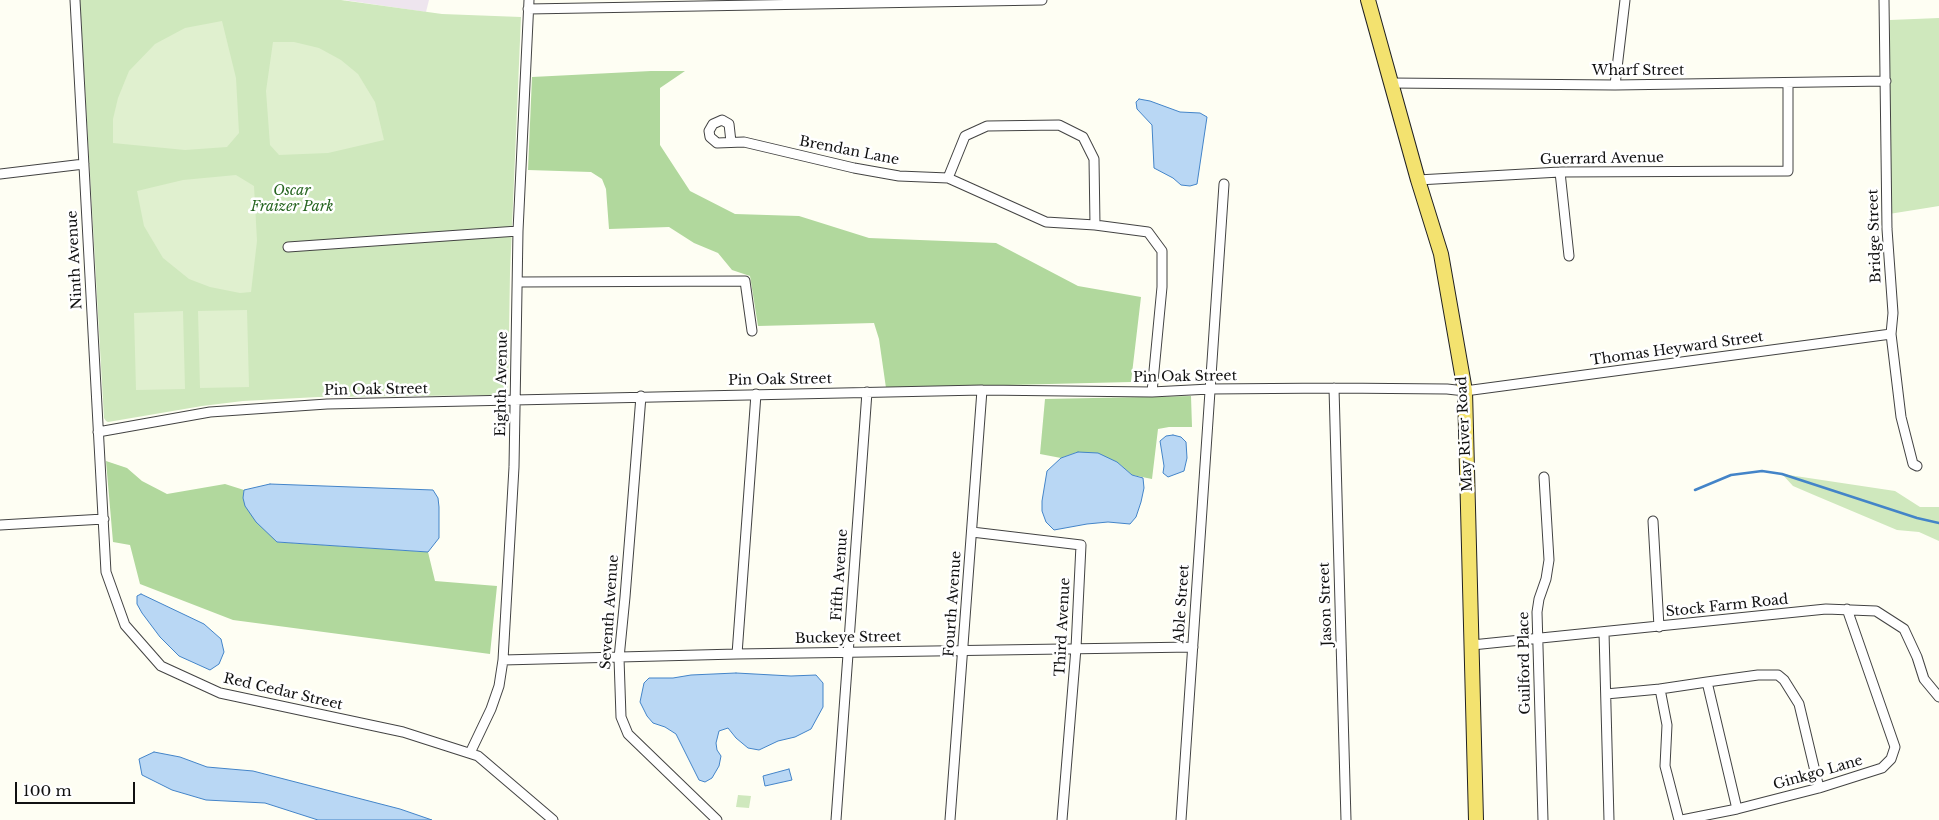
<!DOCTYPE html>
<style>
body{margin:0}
#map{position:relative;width:1939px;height:820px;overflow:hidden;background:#fefef3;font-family:"Libre Baskerville",serif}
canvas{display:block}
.scale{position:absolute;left:15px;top:782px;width:120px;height:22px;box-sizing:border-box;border:2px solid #101010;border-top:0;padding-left:6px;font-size:15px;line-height:18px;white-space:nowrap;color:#101010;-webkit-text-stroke:4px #fff;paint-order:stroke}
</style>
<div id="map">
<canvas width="1939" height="820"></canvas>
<div class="scale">100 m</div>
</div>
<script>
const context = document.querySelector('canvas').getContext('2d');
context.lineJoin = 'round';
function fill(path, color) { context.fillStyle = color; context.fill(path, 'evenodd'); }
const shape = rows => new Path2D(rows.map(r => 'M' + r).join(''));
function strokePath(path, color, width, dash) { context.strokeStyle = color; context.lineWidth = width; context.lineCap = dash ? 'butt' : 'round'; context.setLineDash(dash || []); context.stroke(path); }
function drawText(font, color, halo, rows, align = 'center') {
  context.font = font + ' "Libre Baskerville",serif'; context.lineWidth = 5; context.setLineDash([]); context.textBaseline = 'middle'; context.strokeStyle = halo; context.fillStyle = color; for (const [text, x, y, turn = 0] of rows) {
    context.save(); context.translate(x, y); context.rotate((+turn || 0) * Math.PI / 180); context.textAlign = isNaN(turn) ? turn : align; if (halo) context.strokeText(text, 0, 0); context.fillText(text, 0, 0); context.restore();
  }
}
fill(shape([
 [344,0,429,0,426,12]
]), '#eee5ee');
fill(shape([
 [80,0,341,0,442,14,521,17,510,273,508,393,505,395,318,397,243,401,202,406,108,422,106,421,104,418],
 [1939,18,1939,206,1889,214,1890,20],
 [1782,474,1895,491,1920,507,1939,507,1939,541,1919,532,1897,530,1814,495,1793,486],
 [738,795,751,796,749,808,736,807]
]), '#cfe8bd');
fill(shape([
 [651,71,685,71,660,88,660,145,690,191,735,214,799,216,869,238,996,243,1078,286,1141,297,1131,382,886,388,879,339,874,323,758,326,750,276,732,270,718,253,694,243,669,227,609,229,606,189,602,179,591,172,528,170,532,77],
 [1191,396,1192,427,1169,427,1158,429,1152,479,1132,475,1117,462,1078,452,1061,458,1040,454,1045,399],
 [106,461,127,468,142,481,167,494,225,484,244,490,243,498,277,542,428,552,435,581,497,586,490,654,233,620,140,584,130,545,113,542]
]), '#b1d89d');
fill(shape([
 [222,21,236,78,239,133,227,147,185,150,113,143,113,119,118,98,129,71,155,44,185,28],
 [273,42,294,42,319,48,341,60,358,74,375,102,384,140,328,153,279,155,270,145,266,91],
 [236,175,254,186,257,241,251,292,240,293,210,287,189,279,163,258,144,226,137,191,183,180],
 [247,310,249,387,200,388,198,311],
 [183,311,185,389,136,390,134,313]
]), '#e0f0cf');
const water = shape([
 [1139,99,1150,101,1180,112,1200,113,1207,117,1197,184,1190,186,1181,185,1173,178,1154,168,1152,125,1137,109,1136,102,1139,99],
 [1173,435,1181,437,1186,442,1187,458,1184,471,1168,477,1163,473,1164,466,1160,441,1166,436,1173,435],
 [1078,452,1098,453,1117,462,1132,475,1143,478,1144,488,1141,502,1136,517,1130,524,1108,522,1087,524,1054,530,1046,522,1042,511,1042,501,1047,471,1061,458,1078,452],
 [270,484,433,490,438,498,439,507,439,538,428,552,277,542,256,522,245,506,243,498,244,490,270,484],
 [141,594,204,624,221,639,224,652,219,664,210,670,179,656,160,637,142,613,137,604,137,596,141,594],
 [736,673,791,676,816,675,823,683,823,707,811,729,795,737,778,741,759,750,748,748,736,738,728,728,719,731,716,743,717,750,721,756,719,766,712,778,705,782,699,780,676,734,665,727,653,723,647,716,640,702,644,683,649,678,673,678,691,675,736,673],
 [154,752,180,757,207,767,253,771,400,809,432,820,318,820,265,803,206,800,172,790,142,775,139,759,154,752],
 [789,769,792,780,765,786,763,776,789,769]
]);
fill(water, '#b9d7f4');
strokePath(water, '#4384c8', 1);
strokePath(shape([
 [1695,490,1731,475,1762,471,1782,474,1917,518,1939,523]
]), '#4384c8', 2.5);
const street = shape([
 [75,0,106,572,125,625,161,666,220,693,403,732,478,756,553,820],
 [1884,0,1887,229,1893,313,1891,334,1901,417,1913,464,1917,466],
 [528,9,1042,0],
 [1390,83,1615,85,1886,81],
 [1615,85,1625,0],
 [731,142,729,124,722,120,713,124,709,131,710,137,717,143,744,142,854,168,899,176,948,178,1046,222,1095,225,1148,232,1162,251,1162,287,1152,392],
 [1560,172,1569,256],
 [0,174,84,164],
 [948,178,965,136,987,126,1059,125,1083,137,1094,159,1095,225],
 [1418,180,1560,172,1788,171,1788,83],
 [288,247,518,231],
 [518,282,745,281,752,331],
 [1334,388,1346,820],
 [641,396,625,597,619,658,621,717,628,734,717,820],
 [98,432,210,412,327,404,982,390,1152,392,1210,389,1334,388,1447,389,1465,391,1891,334],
 [1653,521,1659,627],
 [0,525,104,519],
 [972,532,1081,545,1076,648,1062,820],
 [1604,632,1609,820],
 [1472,645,1826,609,1876,611,1904,629,1917,657,1924,679,1939,697],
 [737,654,756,394],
 [503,660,737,654,1193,647],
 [1707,682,1758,675,1778,675,1784,680,1799,704,1819,788],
 [1660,689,1667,725,1665,766,1679,820],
 [1606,694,1660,689,1707,682,1737,809],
 [470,753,491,709,499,686,503,660,514,467,518,231,529,0],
 [836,820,867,392],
 [950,820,982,390],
 [1181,820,1224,184],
 [1543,820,1537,612,1539,599,1546,579,1549,560,1544,477],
 [1682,820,1737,809,1819,788,1882,768,1891,759,1895,747,1847,609]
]);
const primary = shape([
 [1368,0,1418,180,1441,254,1465,391,1476,820]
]);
strokePath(street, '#434343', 11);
strokePath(primary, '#212121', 16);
strokePath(street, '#fff', 9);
strokePath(primary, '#f3e26f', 14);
drawText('14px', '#101010', '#fff', [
 ["Wharf Street",1638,71],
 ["Brendan Lane",849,151,11],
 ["Guerrard Avenue",1602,159,-1],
 ["Bridge Street",1875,236,-92],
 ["Ninth Avenue",75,260,-93],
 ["Thomas Heyward Street",1677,349,-8],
 ["Pin Oak Street",1185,377,-1],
 ["Pin Oak Street",780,380,-1],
 ["Eighth Avenue",502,384,-89],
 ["Pin Oak Street",376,390,-1],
 ["May River Road",1465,434,-93],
 ["Fifth Avenue",840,575,-86],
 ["Fourth Avenue",953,604,-86],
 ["Able Street",1182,604,-86],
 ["Jason Street",1326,604,-92],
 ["Stock Farm Road",1727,606,-6],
 ["Seventh Avenue",610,612,-86],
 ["Third Avenue",1063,627,-87],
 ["Buckeye Street",848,638,-1],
 ["Guilford Place",1525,663,-91],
 ["Red Cedar Street",283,692,13],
 ["Ginkgo Lane",1818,773,-16]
]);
drawText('italic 14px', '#286622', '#fff', [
 ["Oscar",292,191],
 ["Fraizer Park",292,207]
]);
</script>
